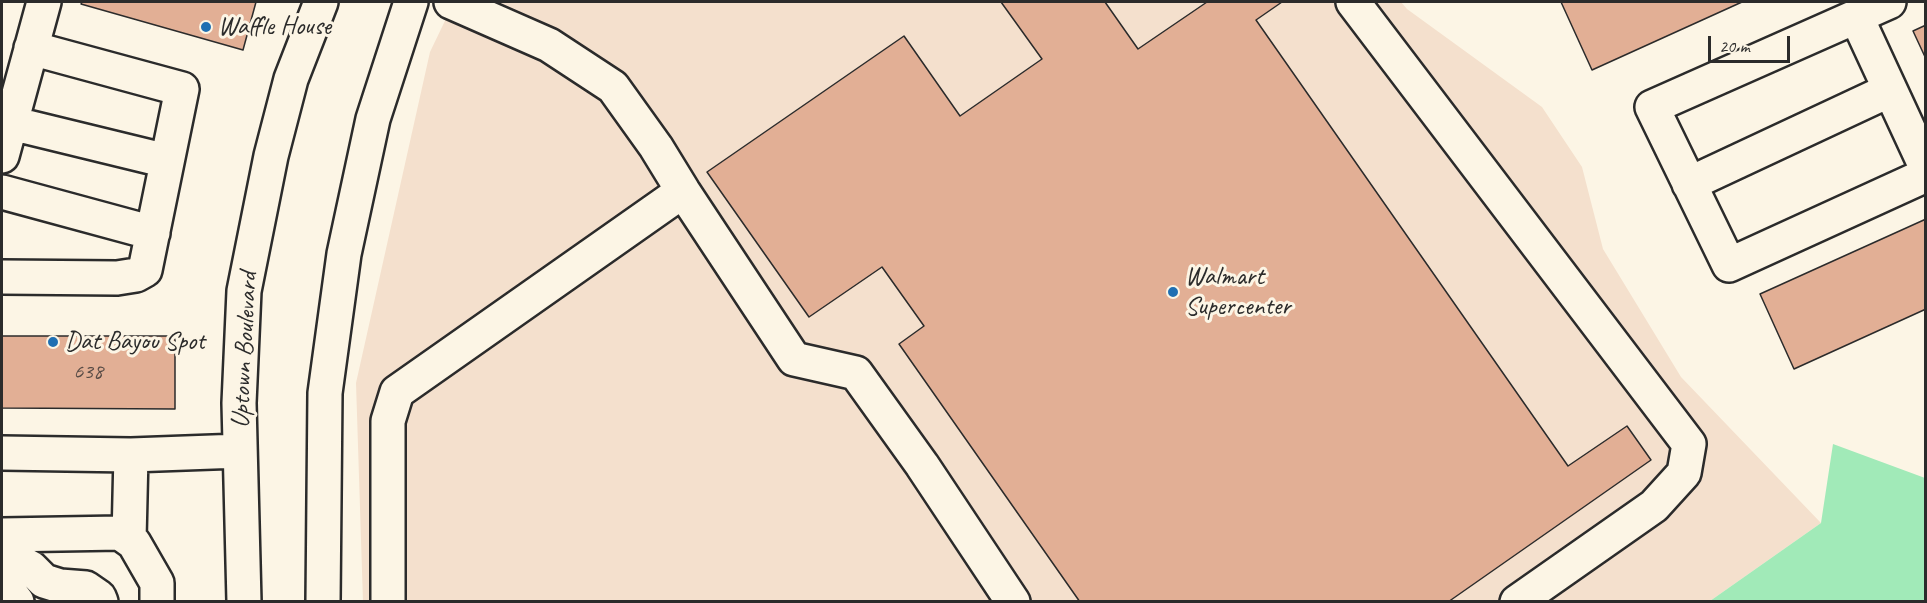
<!DOCTYPE html>
<style>
body{margin:0}
#map{position:relative;width:1927px;height:603px;overflow:hidden;background:#fcf5e5;font-family:Caveat,sans-serif}
canvas{display:block}
.frame{position:absolute;inset:0;border:3px solid #2b2b2b;pointer-events:none}
.scale{position:absolute;left:1708px;top:36px;width:82px;height:27px;box-sizing:border-box;border:3px solid #2b2b2b;border-top:0;padding-left:8px;font-size:18px;line-height:21px;white-space:nowrap;color:#2b2b2b;-webkit-text-stroke:4px #fcf5e5;paint-order:stroke}
</style>
<div id="map">
<canvas width="1927" height="603"></canvas>
<div class="frame"></div>
<div class="scale">20 m</div>
</div>
<script>
const context = document.querySelector('canvas').getContext('2d');
context.lineJoin = 'round';
function fill(path, color) { context.fillStyle = color; context.fill(path, 'evenodd'); }
const shape = rows => new Path2D(rows.map(r => 'M' + r).join(''));
function strokePath(path, color, width, dash) { context.strokeStyle = color; context.lineWidth = width; context.lineCap = dash ? 'butt' : 'round'; context.setLineDash(dash || []); context.stroke(path); }
function drawText(font, color, halo, rows, align = 'center') {
  context.font = font + ' Caveat,sans-serif'; context.lineWidth = 6; context.setLineDash([]); context.textBaseline = 'middle'; context.strokeStyle = halo; context.fillStyle = color; for (const [text, x, y, turn = 0] of rows) {
    context.save(); context.translate(x, y); context.rotate((+turn || 0) * Math.PI / 180); context.textAlign = isNaN(turn) ? turn : align; if (halo) context.strokeText(text, 0, 0); context.fillText(text, 0, 0); context.restore();
  }
}
fill(shape([
 [454,2,1401,2,1407,9,1542,107,1582,167,1603,249,1681,377,1821,523,1710,601,363,602,356,383,430,52]
]), '#f4e0cd');
fill(shape([
 [1833,444,1925,478,1925,601,1710,601,1821,523]
]), '#a1eab8');
const building = shape([
 [82,2,256,2,243,50,81,4,82,2],
 [1001,2,1105,2,1138,49,1207,2,1282,2,1256,20,1568,466,1627,426,1651,460,1448,602,1080,602,899,344,924,326,882,267,809,317,707,172,904,36,960,116,1042,59,1001,2],
 [1561,2,1742,2,1592,70,1561,2],
 [1926,25,1926,59,1913,31,1926,25],
 [1926,219,1926,309,1794,369,1760,294,1926,219],
 [2,336,175,336,175,409,2,408,2,336]
]);
fill(building, '#e2af95');
strokePath(building, '#2b2b2b', 1.5);
const minor = shape([
 [451,2,549,45,613,87,656,147,683,191,794,359,856,373,922,465,1013,602],
 [1353,2,1689,444,1684,473,1654,506,1517,602],
 [1889,2,1652,107,1729,265,1926,175],
 [1856,16,1926,167],
 [11,123,167,161],
 [2,156,44,2],
 [1689,184,1890,90],
 [2,192,153,233],
 [2,277,117,278,136,275,145,270,182,89,31,48],
 [2,453,131,455,129,539],
 [131,455,240,451],
 [2,535,120,533,134,543,157,583,157,602],
 [2,552,31,568,44,581,60,586,86,588,99,597,101,602],
 [2,582,17,602],
 [244,602,239,403,244,291,271,156,291,79,321,2],
 [323,602,325,393,344,254,373,119,411,2],
 [388,602,388,421,397,392,683,191]
]);
strokePath(minor, '#2b2b2b', 38);
strokePath(minor, '#fcf5e5', 33);
for (const [x, y, r, color] of [
 [206,27,6,"#1f6fb2"],
 [1173,292,6,"#1f6fb2"],
 [53,342,6,"#1f6fb2"]
]) { const dot = new Path2D(); dot.arc(x, y, r, 0, 2 * Math.PI); context.fillStyle = color; context.fill(dot); strokePath(dot, '#fcf5e5', 2); }
drawText('22px', '#594c46', null, [
 ["638",88,372]
]);
drawText('26px', '#2b2b2b', '#fcf5e5', [
 ["Waffle House",218,27],
 ["Walmart",1185,277],
 ["Supercenter",1185,307],
 ["Dat Bayou Spot",65,342]
], 'left');
drawText('26px', '#2b2b2b', '#fcf5e5', [
 ["Uptown Boulevard",245,350,-87]
]);
</script>
